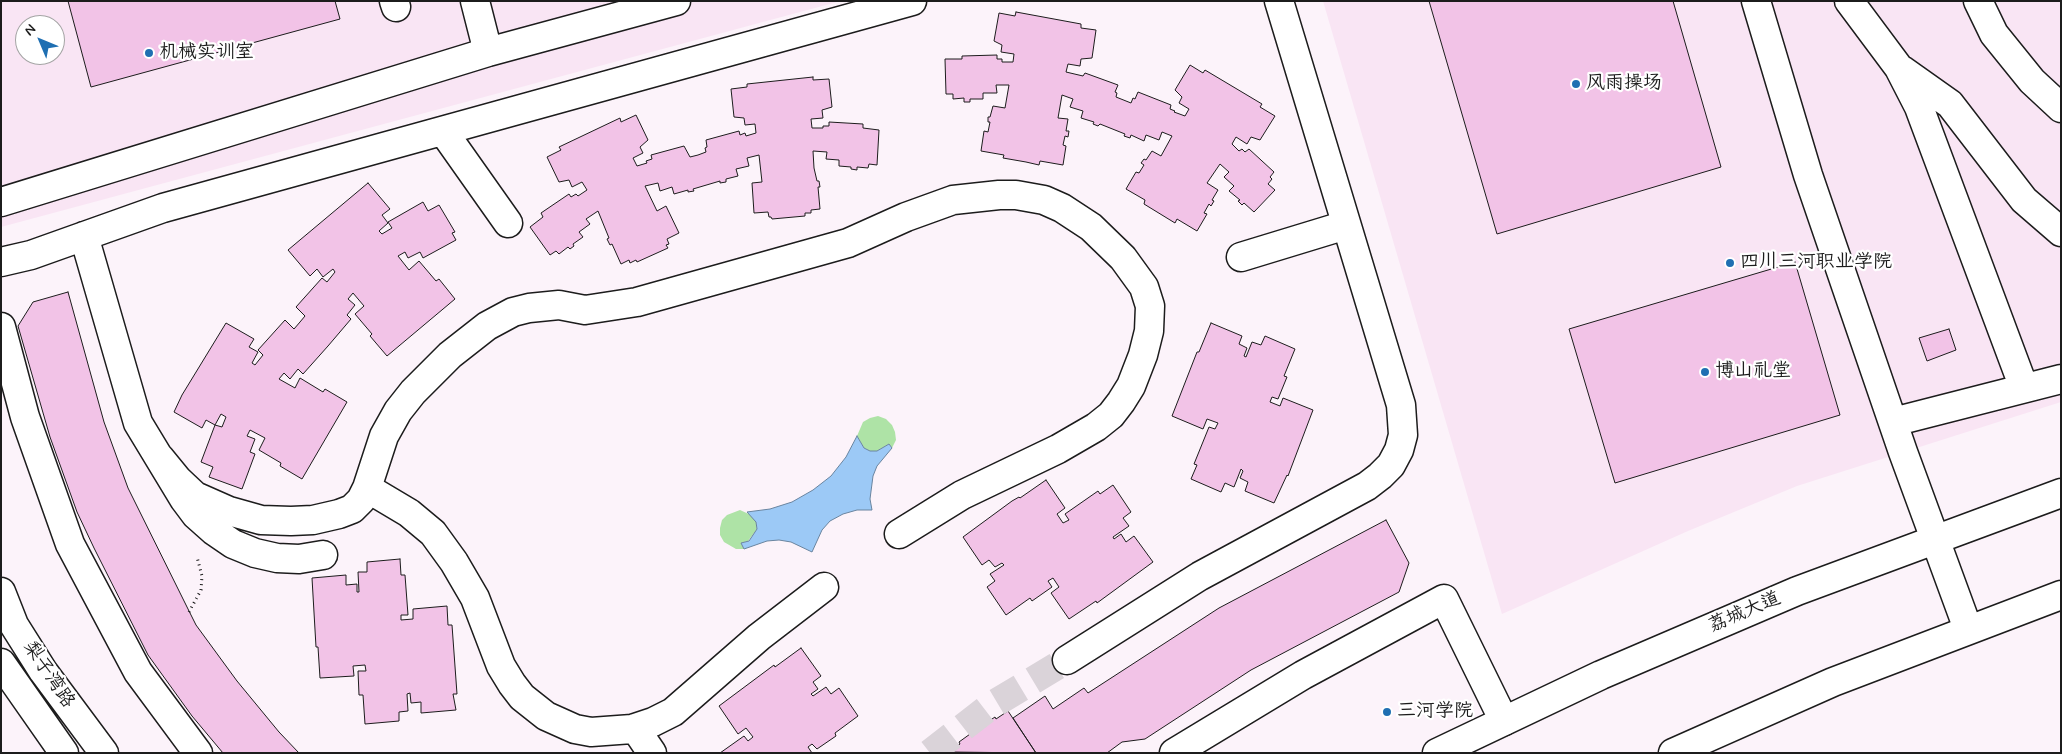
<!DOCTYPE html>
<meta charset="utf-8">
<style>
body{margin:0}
#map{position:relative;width:2062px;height:754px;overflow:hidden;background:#fcf3fa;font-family:Mynerve,sans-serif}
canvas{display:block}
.frame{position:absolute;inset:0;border:2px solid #1c1c1c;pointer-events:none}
.north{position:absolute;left:15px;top:15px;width:50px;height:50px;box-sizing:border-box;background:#fff;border:1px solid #a4a4a4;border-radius:50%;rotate:315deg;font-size:14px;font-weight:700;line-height:20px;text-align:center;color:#1c1c1c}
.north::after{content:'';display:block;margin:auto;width:18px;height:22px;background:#1f6fb2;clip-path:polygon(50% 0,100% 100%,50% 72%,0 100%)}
</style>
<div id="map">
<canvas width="2062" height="754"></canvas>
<div class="frame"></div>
<div class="north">N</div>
</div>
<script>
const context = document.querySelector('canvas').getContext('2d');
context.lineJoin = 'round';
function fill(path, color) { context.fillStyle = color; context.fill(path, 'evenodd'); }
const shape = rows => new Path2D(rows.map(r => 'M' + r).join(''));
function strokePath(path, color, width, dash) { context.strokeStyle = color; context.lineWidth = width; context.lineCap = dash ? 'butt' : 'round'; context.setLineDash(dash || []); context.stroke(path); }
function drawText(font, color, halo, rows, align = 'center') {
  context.font = font + ' Mynerve,"LXGW WenKai TC",sans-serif'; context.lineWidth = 4.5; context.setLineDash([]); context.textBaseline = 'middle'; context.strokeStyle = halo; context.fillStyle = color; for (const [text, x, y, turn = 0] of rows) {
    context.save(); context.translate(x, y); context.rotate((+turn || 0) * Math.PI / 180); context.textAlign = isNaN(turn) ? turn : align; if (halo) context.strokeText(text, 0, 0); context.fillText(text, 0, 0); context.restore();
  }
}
fill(shape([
 [1,1,841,1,1,227],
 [25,25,55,25,55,55,25,55],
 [1323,1,2061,1,2061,402,1797,486,1688,531,1502,614]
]), '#f9e5f4');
fill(shape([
 [878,416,886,419,892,425,895,432,896,440,892,448,889,444,877,451,870,451,864,448,857,436,863,422,870,418],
 [740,510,753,516,756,522,757,529,748,541,741,543,744,549,736,549,724,542,720,535,720,528,722,520,727,515]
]), '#aee3a6');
const water = shape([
 [857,436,864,448,870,451,877,451,889,444,892,448,877,466,873,476,870,499,872,510,857,510,843,514,830,521,822,530,812,552,791,542,779,540,767,541,744,549,741,543,749,541,757,529,756,522,747,512,770,509,792,502,813,490,831,476,846,457,857,436]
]);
fill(water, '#9cc9f6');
strokePath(water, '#69849f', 1);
const building = shape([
 [68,1,335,1,340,19,91,87,68,1],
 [1429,1,1673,1,1721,167,1497,234,1429,1],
 [1016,12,1081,24,1081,28,1096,30,1092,58,1081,59,1080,66,1068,64,1066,72,1083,76,1085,73,1118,85,1115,92,1117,93,1116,97,1131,103,1133,98,1135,99,1138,92,1171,105,1170,109,1175,111,1174,112,1185,116,1189,109,1179,103,1182,97,1175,90,1190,65,1203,73,1205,70,1262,104,1260,107,1275,116,1260,140,1251,137,1247,144,1236,137,1232,144,1239,151,1242,149,1245,152,1249,149,1274,172,1270,177,1272,179,1268,184,1275,190,1254,212,1244,203,1242,205,1238,201,1240,200,1229,191,1234,186,1224,177,1229,172,1220,164,1207,183,1218,190,1212,200,1214,201,1211,206,1209,204,1204,213,1207,214,1197,231,1177,219,1175,223,1144,204,1145,200,1126,189,1136,172,1139,173,1144,165,1141,163,1144,159,1146,160,1152,151,1161,156,1172,136,1162,132,1159,140,1146,135,1144,141,1131,135,1130,138,1124,136,1125,134,1100,124,1098,126,1093,124,1094,122,1081,118,1083,111,1070,107,1073,99,1062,95,1058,118,1068,119,1066,131,1069,131,1068,137,1065,136,1063,145,1066,146,1063,165,1040,161,1039,165,1026,162,1003,158,1004,155,981,151,984,131,988,132,990,122,988,122,988,117,990,117,993,106,1005,108,1009,85,996,85,997,93,983,93,983,99,970,99,970,102,964,102,964,98,953,99,953,94,946,94,945,59,962,59,962,56,997,55,997,59,1002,59,1002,62,1013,62,1014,54,1001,52,1002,45,994,41,999,13,1015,16,1016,12],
 [813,77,813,80,829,79,832,107,822,110,823,118,811,119,812,128,823,128,823,126,829,126,829,122,863,124,863,128,879,130,877,165,869,164,868,168,857,167,857,170,851,169,851,167,839,166,839,160,826,159,827,152,813,151,814,168,817,181,819,181,820,187,818,187,820,209,811,210,811,213,805,213,805,216,772,219,771,217,769,217,768,212,754,213,752,183,762,182,759,155,747,158,749,166,736,169,738,176,726,179,726,182,720,183,720,181,693,189,694,191,688,192,688,190,674,194,672,187,660,191,658,183,645,186,657,211,666,206,679,233,667,239,669,244,666,245,668,248,637,262,636,260,630,263,629,260,621,264,612,244,610,245,607,239,609,238,598,211,586,219,590,224,579,232,583,237,573,244,574,246,570,249,568,247,559,254,556,251,550,255,530,227,543,217,541,213,569,194,571,197,576,194,578,196,587,190,582,182,572,187,569,180,559,182,547,157,561,150,559,147,620,118,621,122,636,115,648,140,640,147,643,153,633,158,637,166,647,163,646,161,652,159,651,155,684,146,690,157,698,155,706,152,705,148,707,147,706,140,739,131,740,135,745,133,746,136,756,133,755,124,745,125,744,118,734,117,731,89,747,87,747,84,813,77],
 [368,183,390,209,382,215,388,223,379,231,382,234,392,228,388,222,423,202,428,211,439,205,455,232,452,233,456,240,423,258,420,252,408,258,405,252,398,256,409,270,419,261,436,281,439,279,455,299,387,356,370,336,372,334,355,314,364,306,353,293,348,299,355,305,347,315,351,319,328,346,303,374,298,369,290,379,284,373,279,379,295,388,300,378,323,392,325,389,347,402,302,479,280,466,281,463,259,450,265,438,250,430,247,436,255,439,250,452,255,454,242,489,209,477,213,467,201,462,215,425,222,427,226,417,221,414,215,425,206,420,202,428,174,412,182,395,226,323,254,339,249,347,258,352,252,363,255,365,263,355,258,350,285,320,294,329,300,322,305,316,296,307,322,278,327,282,335,272,333,269,323,277,317,269,310,276,288,250,368,183],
 [1795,262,1840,415,1615,483,1569,329,1795,262],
 [68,292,104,422,128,488,189,611,196,625,237,681,279,732,299,753,223,753,192,716,148,655,94,548,77,512,50,437,18,326,33,302,68,292],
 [1211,323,1242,336,1239,344,1247,348,1244,356,1246,357,1252,342,1261,345,1265,336,1295,349,1284,376,1287,377,1278,399,1272,397,1270,402,1280,406,1283,398,1313,410,1288,476,1287,475,1274,503,1245,491,1248,482,1240,478,1243,471,1241,469,1234,487,1225,483,1221,492,1191,479,1197,465,1194,464,1209,427,1215,429,1218,423,1207,419,1203,429,1172,416,1197,352,1199,352,1211,323],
 [1949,329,1956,350,1927,361,1919,338,1949,329],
 [1046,480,1065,508,1057,514,1063,523,1069,520,1065,514,1098,491,1100,494,1113,485,1131,512,1123,518,1129,526,1113,537,1114,539,1121,534,1126,542,1134,536,1153,562,1097,603,1096,601,1069,619,1051,593,1059,587,1053,578,1048,581,1052,587,1032,601,1030,598,1006,615,987,587,995,581,990,574,1004,565,1002,563,995,567,989,560,982,565,963,537,1012,501,1019,497,1020,498,1046,480],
 [1386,520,1409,563,1399,592,1251,670,1145,739,1122,742,1107,753,1036,753,1013,718,1045,696,1053,709,1084,688,1088,693,1219,608,1386,520],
 [400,559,401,575,405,575,408,615,401,615,401,620,413,619,413,609,447,606,448,625,452,625,457,694,453,694,456,710,421,713,421,702,411,703,410,693,407,694,408,711,399,712,399,721,365,724,363,695,359,695,358,671,366,671,365,665,353,666,354,676,320,678,318,647,316,647,312,578,346,575,346,585,357,584,357,592,359,592,358,572,367,572,367,562,400,559],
 [801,648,821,676,813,682,818,689,811,694,813,696,826,687,831,694,839,688,858,716,835,733,836,736,817,749,812,744,808,747,812,753,720,753,744,736,748,741,753,737,746,728,738,734,719,706,774,665,775,667,801,648],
 [1008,711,1036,753,948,752,960,744,959,742,977,729,995,717,996,719,1008,711]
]);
fill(building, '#f2c3e7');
strokePath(building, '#1c1c1c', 1);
strokePath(shape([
 [930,753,992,705,1067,660]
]), '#dad3d9', 28, [28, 14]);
const minor = shape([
 [394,1,396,7],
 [475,1,488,52],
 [1756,1,1808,175,1903,452,1968,629],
 [1849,1,1899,68,1919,107,2024,388],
 [1978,1,1994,34,2032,81,2061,108],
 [1902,70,1950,104,2024,200,2061,232],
 [443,131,508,223],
 [1,202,488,52,676,1],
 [84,236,138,423,184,499,196,515,214,531,233,544,255,553,277,558,299,559,323,555],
 [1241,257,1346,225],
 [1,262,31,255,163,208,912,1],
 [1,327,25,417,70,544,138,672,198,753],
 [1893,422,2061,379],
 [160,458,178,480,195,496,229,511,261,520,291,521,313,520,339,514,352,509,361,500,367,488,384,436,398,411,413,392,450,355,487,326,513,312,529,308,559,305,585,310,637,302,848,243,906,217,953,200,999,195,1016,195,1044,200,1062,208,1091,227,1123,258,1144,287,1150,306,1149,331,1143,355,1131,386,1121,402,1111,415,1096,427,1058,449,962,495,899,534],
 [367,488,409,513,433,533,454,562,475,598,501,666,512,684,522,697,546,716,575,729,591,732,632,729,653,722,673,712,759,637,824,587],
 [1,592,14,625,43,671,104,753],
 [1067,660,1200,576,1367,486,1380,476,1391,465,1399,450,1403,435,1401,405,1279,1],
 [1,663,64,753],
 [635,728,652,753],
 [1174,753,1303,675,1444,599,1504,721]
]);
const major = shape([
 [1437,753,1601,675,1797,591,2061,493],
 [1673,753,1833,682,2061,595]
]);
strokePath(minor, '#1c1c1c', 31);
strokePath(major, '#1c1c1c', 31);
strokePath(shape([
 [189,612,201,590,202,576,197,557]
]), '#1c1c1c', 3, [1, 4]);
strokePath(minor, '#fff', 28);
strokePath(major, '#fff', 28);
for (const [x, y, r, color] of [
 [149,53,5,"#1f6fb2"],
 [1576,84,5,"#1f6fb2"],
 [1730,263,5,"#1f6fb2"],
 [1705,372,5,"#1f6fb2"],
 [1387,712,5,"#1f6fb2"]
]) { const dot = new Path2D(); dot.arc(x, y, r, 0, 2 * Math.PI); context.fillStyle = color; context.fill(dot); strokePath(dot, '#fff', 2); }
drawText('19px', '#1c1c1c', '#fff', [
 ["机械实训室",159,53],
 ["风雨操场",1586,84],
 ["四川三河职业学院",1740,263],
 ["博山礼堂",1715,372],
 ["三河学院",1397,712]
], 'left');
drawText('19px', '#1c1c1c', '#fff', [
 ["荔城大道",1745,613,-23],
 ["梨子湾路",48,675,56]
]);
</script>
